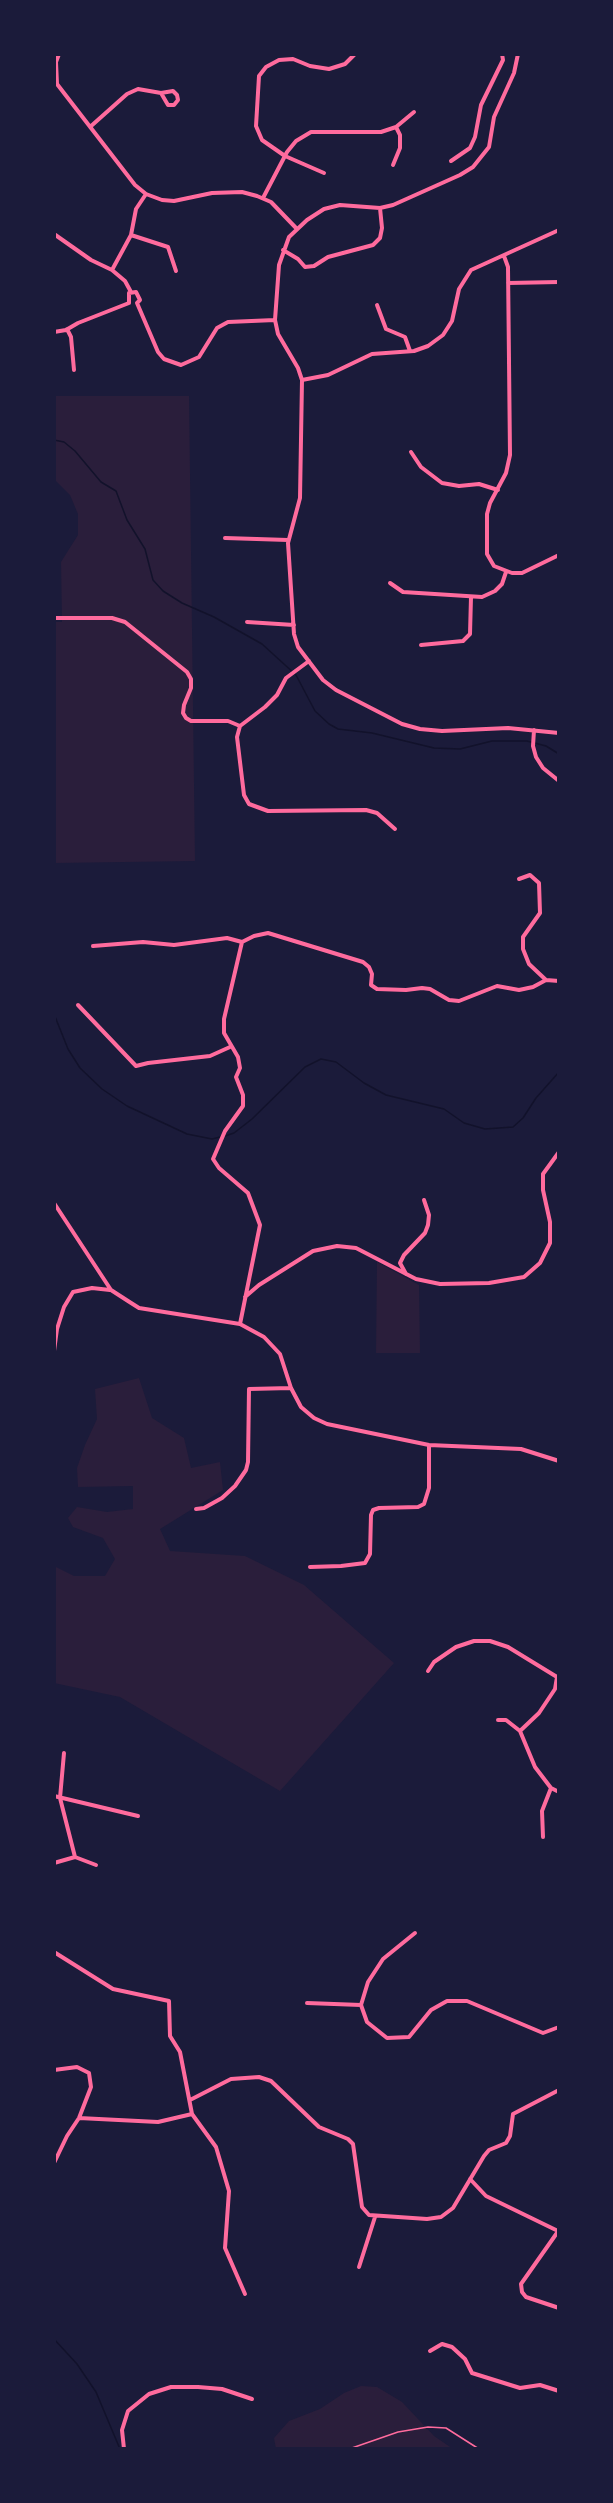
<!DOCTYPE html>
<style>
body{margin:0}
#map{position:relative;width:613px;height:2503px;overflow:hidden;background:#1b1b3a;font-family:Poppins,sans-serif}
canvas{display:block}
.frame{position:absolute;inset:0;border:56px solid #1b1b3a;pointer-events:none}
</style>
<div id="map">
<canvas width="613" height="2503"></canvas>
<div class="frame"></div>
</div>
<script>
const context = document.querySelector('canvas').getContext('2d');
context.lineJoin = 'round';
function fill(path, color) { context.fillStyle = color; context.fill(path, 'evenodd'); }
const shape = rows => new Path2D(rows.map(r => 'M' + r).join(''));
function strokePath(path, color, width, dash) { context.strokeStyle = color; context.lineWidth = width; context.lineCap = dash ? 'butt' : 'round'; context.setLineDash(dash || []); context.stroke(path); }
fill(shape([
 [54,396,189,396,195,861,54,863,54,622,62,622,61,562,78,535,78,514,70,495,54,479],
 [377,1262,419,1285,420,1353,376,1353],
 [139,1378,152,1418,184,1438,191,1468,220,1462,223,1490,160,1529,170,1551,245,1556,304,1585,394,1663,280,1791,120,1697,54,1683,54,1566,74,1576,105,1576,115,1559,103,1538,73,1527,68,1518,77,1507,107,1512,133,1509,133,1486,78,1487,77,1468,85,1445,97,1419,95,1389],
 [361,2386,377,2387,402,2402,434,2436,453,2449,276,2449,274,2438,289,2421,320,2409,344,2393]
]), '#2a1e3b');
strokePath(shape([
 [54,440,64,442,75,451,101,482,116,491,127,520,145,549,153,580,163,591,182,603,214,617,262,644,296,675,315,711,329,724,338,729,372,733,434,748,460,749,492,741,527,741,546,746,559,754],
 [54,1014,68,1049,80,1068,102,1089,127,1106,187,1134,212,1139,220,1137],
 [225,1136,234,1133,252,1119,305,1067,321,1059,336,1062,364,1083,386,1095,444,1109,464,1123,485,1129,513,1127,523,1118,536,1098,559,1072],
 [54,2339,77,2364,96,2392,120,2449]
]), '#12122b', 1.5);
strokePath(shape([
 [349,2449,398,2432,428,2427,446,2428,479,2449]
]), '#ff6b9d', 1.5);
strokePath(shape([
 [59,54,56,62,57,84,135,185,146,194,162,200,174,201,212,193,242,192,257,196,271,202,297,229],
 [518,54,514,73,494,117,489,147,473,167,460,175,393,205,380,208,340,205,324,209,307,220,289,237,279,265,275,320,278,334,298,368,302,380,300,498,288,543,294,634,298,647,323,680,336,690,402,724,420,729,442,731,508,728,559,733],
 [90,127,127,94,138,89,161,93,168,105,174,105,178,100,177,95,173,91,161,93],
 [451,161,470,148,475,137,481,105,503,60,502,54],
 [393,165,400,148,400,135,396,127],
 [324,173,285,156,262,140,256,126,259,76,266,67,279,60,293,59,310,66,329,69,345,64,355,54],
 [263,198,287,152,296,141,311,132,381,132,396,127,414,112],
 [54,234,91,260,112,270,125,281,131,292],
 [131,235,168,247,176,271],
 [283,250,298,259,305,267,314,266,328,257,373,245,380,238,382,228,380,208],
 [504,256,508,267,510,455,506,473,490,503,487,514,487,554,494,566,512,573,522,573,559,555],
 [112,270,131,235,136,209,146,194],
 [508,283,559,282],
 [129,303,129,293,136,292,140,300,137,303,158,352,164,359,181,365,199,357,217,328,228,322,275,320],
 [377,305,386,329,405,337,410,351],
 [67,329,71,337,74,370],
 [54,332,66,330,78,323,129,303],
 [302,380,328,375,372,354,414,351,428,346,443,335,452,321,459,289,471,270,559,230],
 [411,452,421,467,442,483,459,486,479,484,498,490],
 [225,538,288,540],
 [390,583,403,592,482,597,495,591,502,584,506,572],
 [54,618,112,618,125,622,187,672,191,679,191,688,184,705,183,713,186,718,191,721,228,721,240,726],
 [247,622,294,625],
 [421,645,463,641,470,634,471,597],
 [309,661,286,678,277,695,265,707,240,726,237,737,244,795,249,804,268,811,366,810,377,813,395,829],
 [534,730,533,746,536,757,543,768,559,781],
 [519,879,530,875,539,883,540,913,523,937,523,949,529,964,546,980],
 [242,942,254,936,268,933,363,962,369,967,372,974,371,985,377,989,406,990,422,988,430,989,449,1000,459,1001,497,986,519,990,533,987,546,980,559,981],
 [93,946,143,942,174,945,227,938,242,942],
 [78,1005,136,1066,148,1063,210,1056,230,1047],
 [54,1203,111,1290,128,1301,139,1308,240,1324,264,1337,280,1354,291,1388,301,1407,314,1418,327,1424,429,1445,521,1449,559,1461],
 [406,1274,400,1263,404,1255,425,1233,428,1225,429,1215,424,1200],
 [245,1297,259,1285,313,1251,337,1246,356,1248,416,1279,440,1284,489,1283,524,1277,540,1263,550,1243,550,1222,543,1190,543,1174,559,1152],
 [240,1324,260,1225,248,1193,219,1168,213,1159,225,1131,243,1106,243,1095,236,1077,240,1068,238,1057,224,1033,224,1019,242,942],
 [54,1351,57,1329,64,1307,73,1292,92,1288,110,1290],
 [196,1509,204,1508,222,1498,235,1486,246,1470,248,1462,249,1389,291,1388],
 [310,1567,341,1566,365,1563,370,1554,371,1515,373,1510,379,1508,418,1507,424,1504,429,1488,429,1445],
 [428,1671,434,1662,456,1647,474,1641,490,1641,508,1647,557,1677],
 [498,1720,506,1720,520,1731,535,1767,551,1788,559,1792],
 [520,1731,539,1713,555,1689,557,1677],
 [64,1753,60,1798,75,1857],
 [54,1796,138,1816],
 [543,1837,542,1811,551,1788],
 [54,1863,75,1857,96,1865],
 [415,1933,383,1959,368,1982,361,2005,367,2022,387,2038,409,2037,431,2010,447,2001,467,2001,543,2033,559,2027],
 [54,1952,113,1989,169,2001,170,2036,180,2052,192,2114,216,2147,229,2191,225,2248,245,2294],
 [307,2003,361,2005],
 [54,2070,77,2067,89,2073,91,2087,79,2118,67,2136,54,2163],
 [190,2100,231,2079,259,2077,271,2081,319,2127,348,2139,353,2144,362,2207,369,2215,427,2219,441,2217,453,2208,484,2156,489,2150,506,2143,510,2136,513,2114,559,2090],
 [79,2118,158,2122,192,2114],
 [470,2179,486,2196,558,2231],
 [54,2186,54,2263],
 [559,2230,521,2284,522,2292,526,2297,559,2308],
 [359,2267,375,2217],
 [430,2351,442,2344,452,2347,465,2359,472,2373,520,2388,540,2385,559,2391],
 [124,2449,122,2430,128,2411,149,2394,171,2387,198,2387,222,2389,252,2399]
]), '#ff6b9d', 4);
</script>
